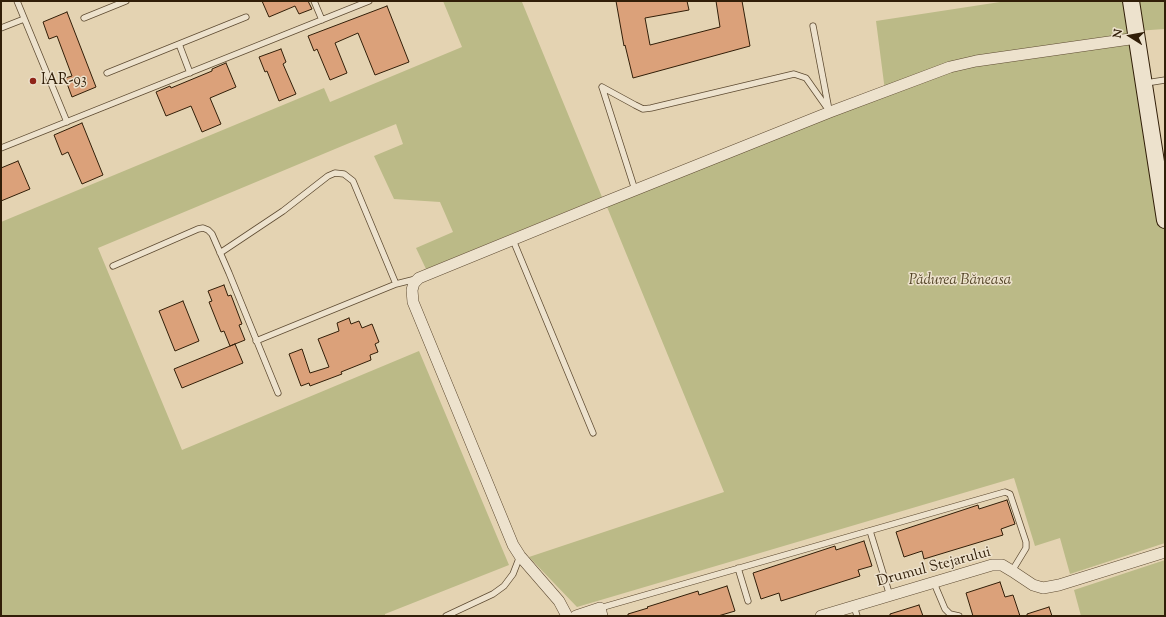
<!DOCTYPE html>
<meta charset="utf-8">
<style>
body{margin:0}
#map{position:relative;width:1166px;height:617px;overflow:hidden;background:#e4d3b2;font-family:"Sorts Mill Goudy",serif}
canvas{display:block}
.frame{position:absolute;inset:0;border:2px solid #311e08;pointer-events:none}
.north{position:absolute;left:1110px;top:16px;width:40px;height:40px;-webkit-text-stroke:3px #ede2cd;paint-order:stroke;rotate:281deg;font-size:11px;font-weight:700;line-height:16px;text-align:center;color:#311e08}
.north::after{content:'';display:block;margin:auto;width:14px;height:18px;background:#311e08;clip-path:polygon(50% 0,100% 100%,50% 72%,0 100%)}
</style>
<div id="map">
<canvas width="1166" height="617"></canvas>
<div class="frame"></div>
<div class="north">N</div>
</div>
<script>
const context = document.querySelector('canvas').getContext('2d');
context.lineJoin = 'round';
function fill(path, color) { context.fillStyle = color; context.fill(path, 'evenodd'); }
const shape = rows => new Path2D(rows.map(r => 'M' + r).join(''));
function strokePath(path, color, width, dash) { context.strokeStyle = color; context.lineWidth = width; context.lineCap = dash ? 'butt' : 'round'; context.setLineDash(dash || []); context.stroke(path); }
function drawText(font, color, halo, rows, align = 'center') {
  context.font = font + ' "Sorts Mill Goudy",serif'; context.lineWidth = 3; context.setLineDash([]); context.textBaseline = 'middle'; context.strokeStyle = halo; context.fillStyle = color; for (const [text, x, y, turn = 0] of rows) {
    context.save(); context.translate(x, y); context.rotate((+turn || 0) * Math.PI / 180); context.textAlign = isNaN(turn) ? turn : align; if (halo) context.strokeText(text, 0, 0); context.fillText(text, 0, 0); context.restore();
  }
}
fill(shape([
 [443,1,524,1,522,2,602,197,426,269,416,248,453,232,440,202,394,199,374,156,403,144,396,124,347,144,98,248,182,450,419,351,509,565,385,614,385,616,1,616,1,222,324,88,330,102,462,47],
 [1001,1,1165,1,1165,29,1136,31,1165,220,1165,543,1070,574,1060,538,1035,546,1014,478,577,607,529,557,724,492,605,202,885,91,876,21,1000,2],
 [1165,560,1165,616,1081,616,1074,590]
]), '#bbba87');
const building = shape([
 [262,1,308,1,312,9,299,14,295,6,269,17,262,1],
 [616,1,687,1,689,10,645,18,650,45,720,27,716,1,742,1,750,46,633,78,625,45,624,46,616,1],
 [387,6,409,62,375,75,358,33,335,43,347,73,330,80,317,49,314,51,308,36,387,6],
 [67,12,96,87,72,97,65,78,72,76,57,36,49,39,43,22,67,12],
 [281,49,286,62,283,64,296,94,279,101,267,71,265,72,259,57,281,49],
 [226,63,236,87,210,98,221,124,202,132,191,106,166,116,156,92,170,86,171,88,212,71,212,69,226,63],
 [82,123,103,175,82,184,68,152,62,155,54,135,82,123],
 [18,161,30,189,1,201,1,168,18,161],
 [224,285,228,296,231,295,242,324,239,325,245,340,230,346,224,331,221,332,209,302,212,301,208,291,224,285],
 [183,301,199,341,175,351,159,311,183,301],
 [349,318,351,324,359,321,362,328,372,324,379,342,375,344,378,352,370,355,371,360,341,372,342,374,310,386,309,383,301,386,289,354,302,349,310,373,329,367,318,339,339,331,337,323,349,318],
 [235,344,243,363,182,388,174,369,235,344],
 [1007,500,1015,524,1001,529,1003,535,924,559,922,551,904,557,896,532,978,505,979,509,1007,500],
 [864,541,872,566,858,570,860,576,781,601,779,593,761,599,753,573,835,546,836,550,864,541],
 [1000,582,1005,597,1013,595,1020,616,973,616,966,593,1000,582],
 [727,586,735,611,718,616,628,616,628,614,648,608,647,607,698,591,699,595,727,586],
 [919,605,923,616,890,616,890,614,919,605],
 [1049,607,1052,616,1027,616,1027,614,1049,607]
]);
fill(building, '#dba17a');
strokePath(building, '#311e08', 1);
const lane = shape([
 [17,1,67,122],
 [314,1,322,20],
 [84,18,126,1],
 [813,26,829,110],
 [1,28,24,19],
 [179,44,190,73],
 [107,73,246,17],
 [1146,83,1165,80],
 [602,87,635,105,643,109,651,108,794,74,806,78,830,112],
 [602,87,635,190],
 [1,148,369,1],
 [513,240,593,433],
 [220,253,283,211,328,176,335,173,344,174,353,181,396,284],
 [113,266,198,229,203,228,208,230,212,234,229,273,278,393],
 [256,341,396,284,416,279],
 [870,531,890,596],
 [738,568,748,601],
 [934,583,945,609,950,614,959,616],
 [854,606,857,616],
 [600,608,1005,492,1010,494,1026,542,1026,548,1012,571],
 [446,616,493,594,504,586,513,574,520,556]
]);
const street = shape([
 [567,616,559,601,520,556,513,545,413,302,412,290,414,283,419,278,605,202,830,112,950,67,976,61,1137,38],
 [576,616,600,608,602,616],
 [821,616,992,565,1002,565,1012,571,1033,585,1043,588,1059,585,1165,552]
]);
const secondary = shape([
 [1131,1,1165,220]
]);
strokePath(lane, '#5e4b32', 7);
strokePath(street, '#5e4b32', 12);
strokePath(secondary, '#311e08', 18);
strokePath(lane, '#ede2cd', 5.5);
strokePath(street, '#ede2cd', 11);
strokePath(secondary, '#ede2cd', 16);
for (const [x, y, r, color] of [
 [33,81,4,"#8f2418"]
]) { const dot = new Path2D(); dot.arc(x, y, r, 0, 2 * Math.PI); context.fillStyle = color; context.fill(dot); strokePath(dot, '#ede2cd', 1.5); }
drawText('15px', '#311e08', '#ede2cd', [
 ["IAR-93",41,81]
], 'left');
drawText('italic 15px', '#544528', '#ede2cd', [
 ["Pădurea Băneasa",960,281]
]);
drawText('15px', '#311e08', '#ede2cd', [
 ["Drumul Stejarului",934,568,-15]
]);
</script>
